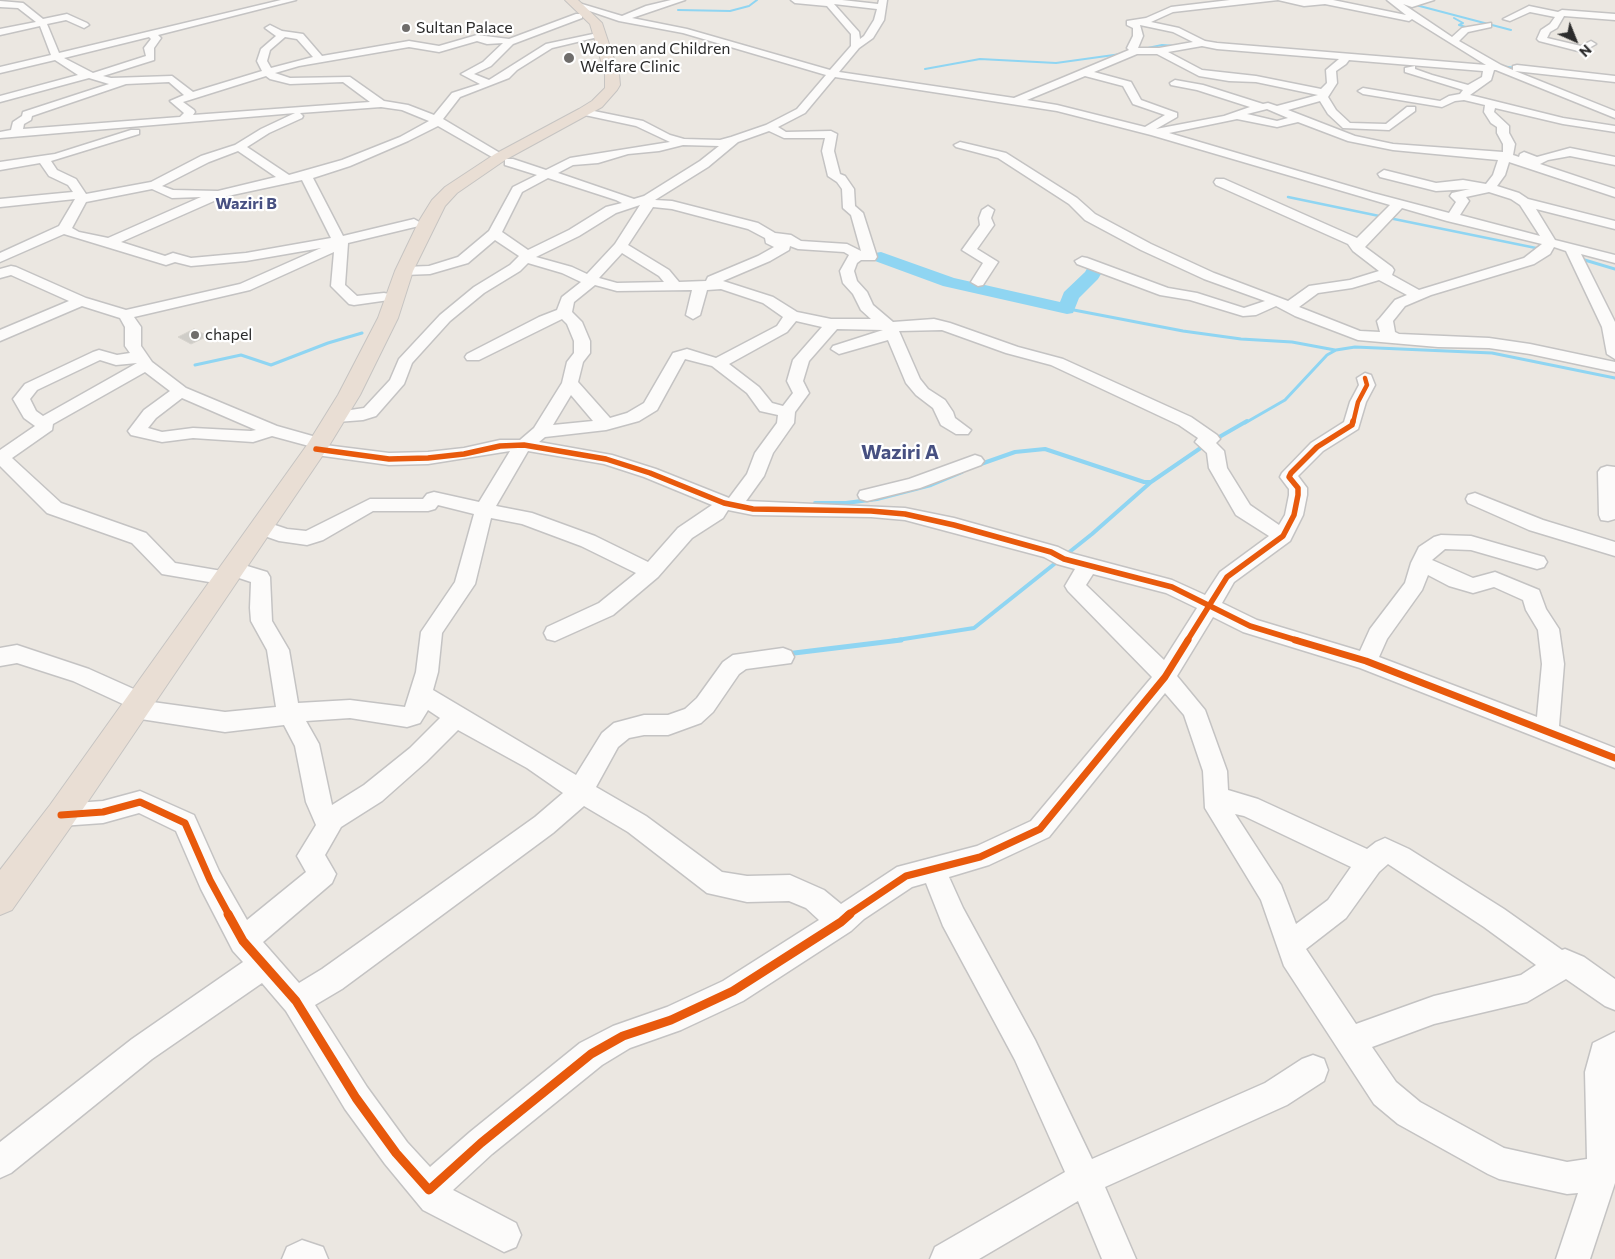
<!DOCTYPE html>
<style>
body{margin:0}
#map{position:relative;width:1615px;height:1259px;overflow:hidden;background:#ebe7e1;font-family:Commissioner,sans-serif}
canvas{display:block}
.north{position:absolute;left:1550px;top:15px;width:50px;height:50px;-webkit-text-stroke:4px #fff;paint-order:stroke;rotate:136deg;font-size:14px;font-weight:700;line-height:20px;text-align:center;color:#2c2c2c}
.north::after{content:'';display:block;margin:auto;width:18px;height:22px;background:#2c2c2c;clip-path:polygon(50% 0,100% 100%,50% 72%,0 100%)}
</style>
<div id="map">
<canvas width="1615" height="1259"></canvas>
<div class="north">N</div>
</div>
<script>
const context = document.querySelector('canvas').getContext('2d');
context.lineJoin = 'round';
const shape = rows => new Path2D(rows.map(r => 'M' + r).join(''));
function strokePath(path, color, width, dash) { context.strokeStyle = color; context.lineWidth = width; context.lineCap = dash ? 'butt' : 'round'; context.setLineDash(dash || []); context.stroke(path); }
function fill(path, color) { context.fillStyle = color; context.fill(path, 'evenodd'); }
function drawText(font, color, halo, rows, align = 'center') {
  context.font = font + ' Commissioner,sans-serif'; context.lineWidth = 4.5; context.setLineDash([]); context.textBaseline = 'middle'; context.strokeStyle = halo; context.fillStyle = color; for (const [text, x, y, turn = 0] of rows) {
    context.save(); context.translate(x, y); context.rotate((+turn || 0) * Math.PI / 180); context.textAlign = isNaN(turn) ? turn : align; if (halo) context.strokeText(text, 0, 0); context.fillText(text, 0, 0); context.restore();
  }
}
strokePath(shape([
 [1412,4,1511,30],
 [678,10,730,11,749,6,757,0],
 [1454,18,1463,23,1459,25,1469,28],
 [1143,49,1162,45,1176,46],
 [1500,66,1517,68],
 [925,69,980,59,1056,63,1121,54]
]), '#8fd5f2', 2);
strokePath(shape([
 [1288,197,1384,217],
 [1389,218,1536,248]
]), '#8fd5f2', 2.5);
strokePath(shape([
 [1578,258,1615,269],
 [1053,306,1183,331,1241,339,1292,342,1335,350],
 [195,365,241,355,271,365,328,343,362,333],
 [1245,423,1285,400,1327,355,1336,350,1355,347,1492,353,1615,378]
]), '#8fd5f2', 3);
strokePath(shape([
 [1214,440,1247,421],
 [978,465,1015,452,1045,449,1144,482,1150,482],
 [815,503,846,503,877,499,931,485,962,472],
 [891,641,974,628,1092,534,1151,482,1205,445]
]), '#8fd5f2', 4);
strokePath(shape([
 [786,654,901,640]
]), '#8fd5f2', 5);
fill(shape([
 [881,252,954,278,1060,302,1064,292,1085,272,1089,265,1095,264,1101,265,1104,269,1098,279,1079,298,1073,313,1067,314,943,286,875,261,872,257,875,253,881,252]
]), '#8fd5f2');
const building = shape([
 [194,329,208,336,191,344,178,337,194,329]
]);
fill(building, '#cfcdc8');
strokePath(building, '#d6d3cd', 1);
const minor = shape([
 [281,0,296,0,158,35,161,38,154,48,154,60,103,76,111,78,172,76,193,92,262,71,257,61,261,49,276,36,265,28,270,25,282,31,303,34,322,56,409,41,439,46,477,35,509,39,576,14,582,14,582,18,513,44,491,66,474,74,489,80,546,44,593,34,598,37,552,48,517,70,509,78,460,97,443,119,500,153,500,157,492,157,438,126,408,141,350,166,313,178,343,236,414,219,421,223,419,226,348,243,345,285,357,296,384,293,389,294,391,297,389,300,354,305,349,304,331,286,334,252,250,290,134,317,141,327,141,346,152,362,186,388,277,426,316,437,319,441,317,444,389,453,428,452,464,448,500,440,520,440,534,428,562,383,567,362,574,353,574,341,567,324,562,319,479,360,467,360,465,357,467,354,539,317,557,310,562,297,581,282,562,273,528,263,520,271,484,293,450,321,412,363,404,384,376,416,363,420,337,422,331,421,329,417,331,413,337,412,364,408,390,380,399,359,440,315,474,287,510,265,519,256,495,240,468,263,430,274,404,275,397,271,404,267,429,266,458,257,489,231,513,187,537,175,505,165,505,159,513,159,546,170,570,158,670,142,636,126,580,114,580,110,584,109,643,121,670,135,684,139,720,140,731,137,766,125,797,109,826,75,683,33,619,21,572,5,572,1,622,16,646,6,671,0,685,0,632,18,687,29,830,70,851,46,851,34,827,6,795,3,791,0,842,0,878,4,879,0,887,0,884,20,873,38,859,48,839,72,1014,98,1129,50,1127,48,1133,36,1133,28,1127,25,1127,21,1146,18,1171,7,1230,0,1333,0,1406,15,1387,0,1434,0,1412,7,1403,4,1452,37,1462,28,1491,23,1491,27,1468,32,1459,41,1501,65,1513,70,1513,66,1517,65,1615,76,1615,82,1515,71,1615,111,1615,118,1496,70,1494,70,1491,80,1470,95,1563,118,1615,126,1615,132,1563,124,1495,108,1494,112,1509,126,1509,133,1515,144,1513,155,1519,157,1520,154,1524,152,1537,157,1570,148,1615,157,1615,165,1570,156,1548,160,1540,164,1615,189,1615,197,1509,162,1505,175,1497,186,1519,193,1528,199,1615,221,1615,229,1536,209,1555,240,1615,255,1615,263,1581,254,1615,322,1615,359,1607,354,1602,327,1566,251,1554,247,1550,254,1534,264,1431,295,1405,306,1393,321,1395,332,1399,334,1489,338,1530,344,1615,362,1615,372,1530,354,1489,348,1438,347,1358,340,1295,316,1276,306,1256,315,1243,316,1190,300,1160,295,1077,264,1075,261,1082,257,1087,258,1168,288,1197,293,1244,308,1265,301,1204,279,1141,250,1085,220,1069,204,998,158,956,147,954,145,960,142,1006,153,1077,198,1095,214,1151,244,1214,273,1288,301,1309,286,1350,280,1379,271,1353,251,1348,244,1216,185,1214,182,1216,179,1224,179,1357,238,1390,205,1151,135,1057,111,835,77,805,113,778,127,786,132,831,131,837,134,834,151,840,174,845,176,854,189,855,206,863,213,877,257,875,260,861,260,857,263,854,271,857,281,867,292,873,305,893,322,934,319,950,323,1018,347,1063,359,1191,417,1217,435,1220,439,1216,443,1224,451,1227,468,1250,505,1279,525,1285,515,1289,495,1289,489,1280,477,1282,473,1311,443,1344,422,1350,402,1359,385,1357,378,1365,373,1371,375,1375,385,1366,402,1358,429,1323,451,1298,476,1307,488,1307,495,1303,515,1290,541,1234,582,1222,603,1257,620,1360,651,1370,629,1405,583,1411,563,1419,547,1434,537,1441,535,1471,536,1544,557,1547,562,1544,567,1537,569,1471,550,1445,549,1432,560,1473,578,1495,572,1539,590,1546,609,1559,629,1564,664,1559,726,1615,748,1615,768,1360,668,1243,632,1213,617,1177,676,1205,710,1227,771,1228,790,1258,799,1367,849,1376,842,1385,838,1409,849,1504,909,1562,950,1565,949,1584,957,1615,979,1615,1010,1605,1006,1566,979,1527,1002,1434,1024,1372,1047,1396,1082,1420,1102,1504,1148,1567,1162,1587,1159,1585,1072,1593,1043,1615,1032,1615,1183,1590,1259,1556,1259,1578,1193,1567,1194,1499,1179,1488,1174,1398,1124,1374,1104,1284,966,1261,900,1205,808,1203,771,1184,715,1165,693,1049,837,989,865,949,877,963,908,1035,1040,1092,1159,1265,1083,1302,1059,1313,1055,1324,1059,1328,1070,1324,1081,1287,1105,1105,1187,1136,1259,1102,1259,1078,1201,979,1259,930,1259,935,1247,1065,1172,1015,1060,943,926,926,883,912,887,864,919,851,931,743,1001,681,1030,630,1048,602,1065,492,1154,453,1190,516,1223,521,1235,516,1247,504,1252,423,1210,385,1164,345,1109,286,1011,262,983,152,1059,11,1173,0,1178,0,1142,132,1039,243,962,233,951,201,889,176,831,139,813,103,823,61,826,52,823,49,815,52,807,61,804,103,801,140,791,194,815,219,871,247,920,306,872,297,856,316,825,306,802,295,746,284,725,225,732,134,718,126,716,123,709,125,705,73,681,17,663,0,666,0,648,17,645,89,669,136,690,139,697,138,700,225,712,276,707,267,650,251,621,250,608,251,582,227,574,224,569,227,564,234,562,267,572,270,577,272,621,289,650,298,703,350,700,405,707,416,672,421,632,455,582,474,514,438,505,435,509,428,511,373,511,323,540,307,545,279,541,256,533,253,528,256,523,263,521,287,529,306,531,370,499,423,499,427,494,434,492,479,502,510,451,428,464,389,465,316,455,310,453,307,449,309,446,272,436,253,442,193,438,162,442,131,435,128,431,144,410,170,391,145,372,53,424,52,430,12,458,61,503,146,533,175,563,222,571,225,576,222,581,215,583,162,574,132,543,47,513,0,466,0,450,35,426,24,418,13,399,25,384,93,352,99,350,117,355,130,353,125,346,125,327,120,318,82,306,0,341,0,330,69,301,11,275,0,278,0,269,11,266,16,267,86,298,126,310,240,284,321,248,246,261,191,266,175,262,166,265,64,234,0,262,0,253,59,226,75,199,0,207,0,199,73,192,68,185,49,176,40,163,0,170,0,162,55,154,131,130,139,130,139,134,51,161,57,170,76,179,86,194,151,182,201,156,235,145,261,129,295,113,0,138,0,132,11,130,13,122,22,116,23,112,109,84,89,78,0,102,0,96,78,75,55,60,0,73,0,67,51,55,40,26,0,35,0,29,36,22,18,8,0,7,0,1,23,3,43,19,67,14,87,23,89,25,84,28,66,20,47,24,59,53,281,0],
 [1278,0,1304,6,1325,4,1409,21,1412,19,1486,65,1217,43,1205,41,1179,28,1151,22,1173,12,1278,0],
 [834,4,877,9,874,20,864,36,860,39,859,32,834,4],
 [1140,25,1173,32,1193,42,1159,48,1138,48,1143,36,1140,25],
 [149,37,151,39,144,48,146,56,93,73,64,58,149,37],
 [285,37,297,39,313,57,271,68,267,61,270,50,285,37],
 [477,41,487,44,503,43,483,62,461,74,480,84,452,93,434,115,408,105,384,101,350,77,290,78,275,73,299,66,409,47,439,52,477,41],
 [1202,46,1217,49,1339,59,1326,70,1327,83,1321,89,1256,76,1202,70,1168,52,1202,46],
 [1137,54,1157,54,1199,76,1229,81,1256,82,1318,95,1277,106,1268,103,1263,104,1203,85,1175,80,1170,83,1171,85,1197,90,1250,107,1224,116,1156,129,1177,117,1177,113,1141,100,1131,82,1094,72,1137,54],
 [1349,60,1483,71,1482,77,1468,85,1432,75,1415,69,1415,66,1405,68,1405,72,1463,90,1460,94,1449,96,1440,101,1363,88,1358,91,1363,94,1442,107,1455,101,1464,100,1485,105,1484,112,1491,123,1497,127,1497,133,1503,144,1503,152,1393,144,1355,136,1288,110,1320,101,1328,114,1343,128,1389,130,1415,111,1415,107,1407,107,1386,124,1350,123,1336,110,1328,97,1337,83,1336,71,1346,64,1349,60],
 [266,76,270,79,290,84,343,82,370,102,193,115,195,112,194,110,183,102,266,76],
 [1085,76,1123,86,1133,104,1165,115,1145,127,1057,105,1027,100,1085,76],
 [169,82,184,95,170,101,184,113,180,117,23,129,24,124,31,120,32,116,126,84,169,82],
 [381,107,402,110,429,121,400,137,342,160,289,175,247,147,269,133,302,118,303,116,300,113,381,107],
 [1267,109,1288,118,1277,121,1247,114,1267,109],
 [1237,119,1277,127,1298,122,1348,141,1393,150,1498,160,1493,175,1486,184,1463,180,1436,183,1384,170,1378,174,1380,177,1436,191,1470,189,1452,193,1450,196,1456,202,1449,213,1373,193,1169,133,1237,119],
 [769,131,784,138,825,138,822,151,828,176,837,182,842,189,843,208,851,215,861,251,847,244,801,241,791,235,775,233,758,223,672,201,655,200,708,167,738,142,769,131],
 [683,145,719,146,700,161,644,196,634,199,558,173,573,165,598,163,628,154,659,151,683,145],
 [238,151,276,177,218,191,173,190,162,186,209,162,238,151],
 [548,178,616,200,622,203,606,207,569,230,528,250,502,232,522,192,548,178],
 [302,180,331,238,246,253,191,258,173,253,165,256,121,242,223,197,302,180],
 [152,189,172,198,201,197,108,238,79,232,72,228,86,202,152,189],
 [1489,192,1511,199,1520,205,1540,236,1460,215,1469,201,1466,197,1489,192],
 [640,205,615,244,587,274,572,267,536,257,579,236,616,213,640,205],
 [653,207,672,209,748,229,765,238,766,243,774,247,758,256,708,277,706,281,679,282,669,270,628,245,653,207],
 [1402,208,1447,221,1542,244,1524,258,1419,290,1392,275,1394,270,1392,267,1365,247,1402,208],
 [790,246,798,249,844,252,849,255,840,271,843,283,853,294,861,310,871,319,831,319,797,312,773,297,723,281,770,261,789,250,790,246],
 [622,253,659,276,664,282,617,283,599,278,622,253],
 [1379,280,1407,295,1395,300,1380,318,1377,321,1380,332,1360,331,1299,307,1318,293,1352,288,1379,280],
 [595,285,617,291,692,290,686,315,693,319,700,315,707,290,721,289,763,303,783,317,777,326,716,358,687,349,673,353,644,403,627,413,610,418,578,382,583,362,590,353,590,341,582,322,572,312,574,302,595,285],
 [796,321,822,327,793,360,787,381,793,393,783,406,772,403,759,387,729,364,787,332,796,321],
 [837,329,883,330,833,346,831,349,839,354,888,340,906,383,916,395,933,408,941,425,956,434,968,434,971,430,955,418,953,412,945,400,928,389,920,379,899,331,942,330,1006,353,1051,365,1179,425,1198,438,1195,442,1207,453,1209,468,1236,515,1269,536,1220,572,1205,595,1172,580,1070,553,1058,547,954,518,905,508,746,501,764,476,773,453,794,423,795,412,809,393,803,381,809,361,837,329],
 [685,359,712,366,747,393,760,411,778,415,777,423,755,453,747,474,729,498,656,469,612,455,539,442,545,437,606,430,639,421,657,410,685,359],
 [100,360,116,365,137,363,43,416,36,411,30,399,37,390,100,360],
 [571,395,593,421,553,425,571,395],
 [182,398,256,430,251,431,193,428,162,432,148,428,156,418,182,398],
 [528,451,604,464,644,477,712,505,678,528,648,562,595,536,532,513,496,506,528,451],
 [728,510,753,515,871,517,905,520,1044,557,1057,564,1075,569,1065,586,1068,591,1152,677,1031,821,977,846,897,867,841,904,824,890,790,875,747,876,722,872,646,816,596,787,618,747,629,738,644,735,668,735,701,723,713,712,739,674,746,669,791,663,794,657,791,651,783,648,733,655,723,662,697,698,685,709,668,715,644,715,614,723,602,733,576,775,433,690,438,672,442,633,475,584,491,518,522,524,581,546,636,573,599,603,547,627,544,633,547,639,555,641,613,615,658,577,692,538,723,518,728,510],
 [1093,574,1166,593,1197,608,1164,660,1086,585,1093,574],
 [1428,575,1449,586,1473,593,1494,587,1523,600,1526,610,1538,630,1542,664,1537,717,1379,657,1387,639,1422,590,1428,575],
 [428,710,440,718,410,748,364,785,332,805,319,744,306,721,350,718,407,727,420,723,428,710],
 [458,730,527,768,563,793,535,817,322,969,299,983,263,942,332,883,336,874,325,855,341,827,382,801,426,762,458,730],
 [584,806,628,832,707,893,747,902,789,901,806,908,819,920,723,981,667,1007,613,1026,580,1043,470,1132,430,1167,407,1142,367,1087,315,1005,342,989,553,833,584,806],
 [1235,814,1244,816,1351,867,1328,900,1296,924,1281,885,1235,814],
 [1388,864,1484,927,1536,965,1521,975,1434,996,1356,1024,1306,949,1346,918,1379,872,1388,864],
 [1529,6,1558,12,1562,10,1615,14,1615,20,1564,16,1557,28,1550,32,1547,38,1581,46,1591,41,1596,44,1582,52,1539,41,1537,39,1541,30,1550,24,1555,17,1530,12,1510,21,1503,19,1529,6],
 [988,206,994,210,991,218,994,225,977,249,998,262,983,285,978,286,971,282,983,263,962,250,980,225,979,218,982,210,988,206],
 [975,455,981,457,984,461,981,465,920,488,867,501,860,499,858,495,860,491,909,479,975,455],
 [1607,466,1615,467,1615,519,1608,521,1601,520,1599,515,1598,472,1601,468,1607,466],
 [1475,493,1543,520,1615,542,1615,556,1529,530,1468,503,1466,499,1468,495,1475,493],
 [302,1240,323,1247,328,1259,282,1259,287,1247,302,1240]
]);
const highway = shape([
 [565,0,578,0,602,23,619,74,620,85,617,90,602,107,505,160,457,193,445,206,413,271,398,318,360,395,327,449,72,825,12,910,0,915,0,870,50,805,307,445,338,395,378,318,395,271,419,221,432,200,445,187,495,154,579,109,592,101,605,88,605,74,590,24,565,0]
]);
strokePath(minor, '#c4c3c3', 3);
strokePath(highway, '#c6c4c2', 2);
fill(minor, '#fcfbfa');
fill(highway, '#e9ded4');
strokePath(shape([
 [1353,423,1358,402,1367,385,1365,378]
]), '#e8590c', 4.5);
strokePath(shape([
 [316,449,389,459,428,458,464,454,500,446,524,445,606,459,650,473,724,503,753,509,871,511,905,514,954,525,1051,552,1064,559,1172,587,1250,626,1299,641],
 [1187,641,1227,577,1283,536,1294,515,1298,495,1298,488,1289,477,1291,473,1317,447,1352,425,1353,421]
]), '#e8590c', 5.5);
strokePath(shape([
 [1295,640,1366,661,1615,758],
 [61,815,103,812,140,802,185,823,210,880,229,915],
 [848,915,906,876,980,857,1040,829,1165,677,1188,640]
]), '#e8590c', 7);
strokePath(shape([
 [228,914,243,941,296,1001,356,1098,396,1153,429,1190,481,1143,591,1054,623,1036,671,1020,733,991,841,922,850,914]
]), '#e8590c', 9);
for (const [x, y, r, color] of [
 [406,28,5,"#6f6d6b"],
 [569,58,6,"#6f6d6b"],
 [195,335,5,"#6f6d6b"]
]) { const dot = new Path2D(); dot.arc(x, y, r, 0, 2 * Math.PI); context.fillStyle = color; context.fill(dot); strokePath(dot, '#fff', 2); }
drawText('16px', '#2c2c2c', '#fff', [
 ["Sultan Palace",416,28],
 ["Women and Children",580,49],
 ["Welfare Clinic",580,67],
 ["chapel",205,335]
], 'left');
drawText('bold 16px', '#475081', '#fff', [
 ["Waziri B",246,204]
]);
drawText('bold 20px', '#475081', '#fff', [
 ["Waziri A",900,452]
]);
</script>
